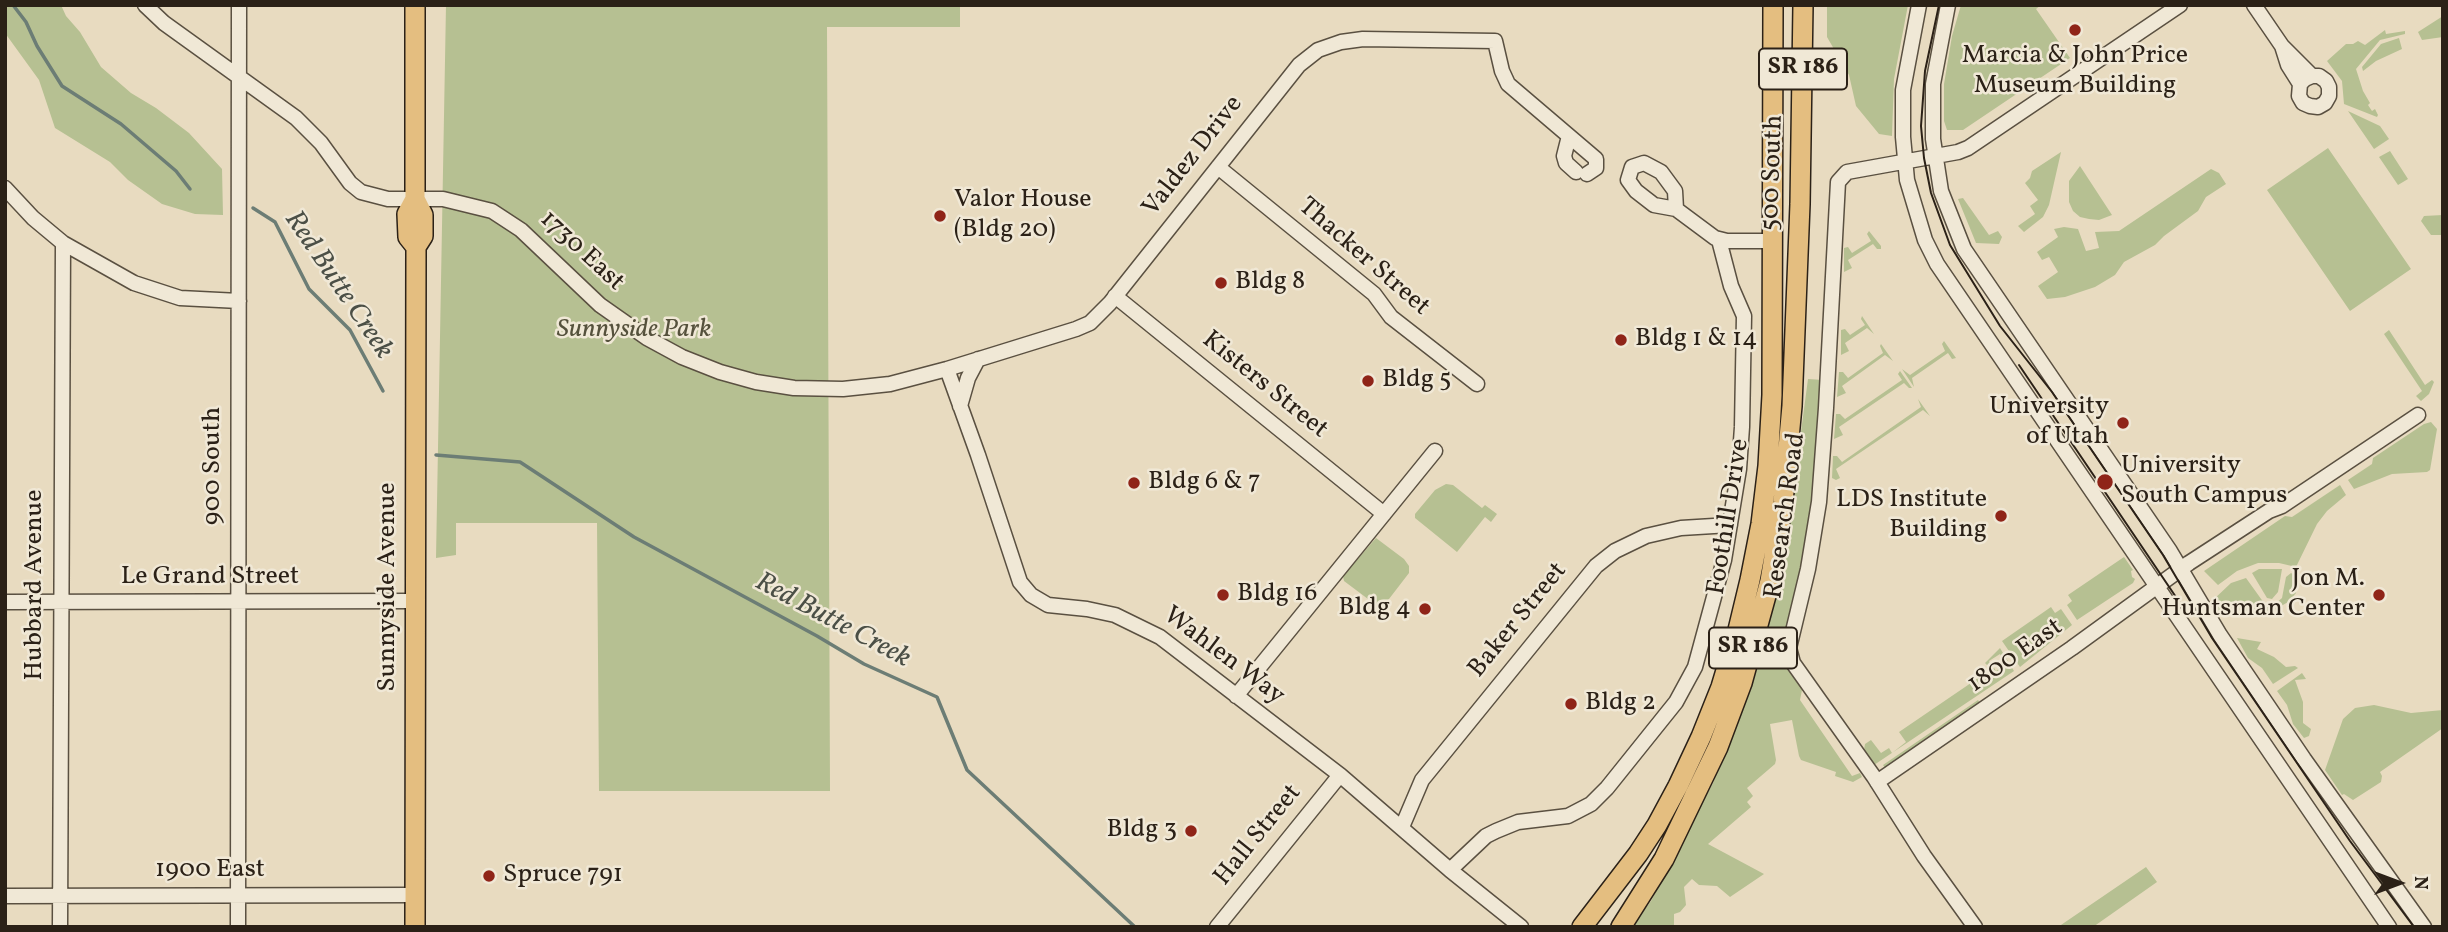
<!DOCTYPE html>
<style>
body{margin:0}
#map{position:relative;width:2448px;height:932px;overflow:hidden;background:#e8dbc0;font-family:Vollkorn,serif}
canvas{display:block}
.frame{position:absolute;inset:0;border:7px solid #2b2117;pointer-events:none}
.north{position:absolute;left:2364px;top:848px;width:70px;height:70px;-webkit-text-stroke:5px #f0e8d6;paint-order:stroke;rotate:90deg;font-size:19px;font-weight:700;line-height:28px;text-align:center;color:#2b2117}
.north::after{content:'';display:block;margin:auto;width:24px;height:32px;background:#2b2117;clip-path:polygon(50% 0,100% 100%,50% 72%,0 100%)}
</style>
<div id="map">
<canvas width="2448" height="932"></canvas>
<div class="frame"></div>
<div class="north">N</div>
</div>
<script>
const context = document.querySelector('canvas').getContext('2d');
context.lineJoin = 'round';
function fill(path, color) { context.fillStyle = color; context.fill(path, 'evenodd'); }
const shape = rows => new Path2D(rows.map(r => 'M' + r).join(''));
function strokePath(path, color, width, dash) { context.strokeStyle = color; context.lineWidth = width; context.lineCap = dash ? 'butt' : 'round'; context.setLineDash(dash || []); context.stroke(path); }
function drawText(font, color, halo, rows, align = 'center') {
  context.font = font + ' Vollkorn,serif'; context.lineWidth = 5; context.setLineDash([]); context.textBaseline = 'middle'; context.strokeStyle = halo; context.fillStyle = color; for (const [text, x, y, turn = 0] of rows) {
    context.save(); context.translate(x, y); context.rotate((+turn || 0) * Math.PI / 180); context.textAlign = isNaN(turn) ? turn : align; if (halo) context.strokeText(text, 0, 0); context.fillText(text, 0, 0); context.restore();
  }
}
fill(shape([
 [5,5,61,5,66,16,80,32,101,67,131,93,156,108,189,133,222,169,223,215,195,214,162,204,128,180,110,162,55,128,39,80,5,33],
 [446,5,960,5,960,27,827,27,830,791,599,791,597,523,456,523,456,555,436,558],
 [1827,5,1908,5,1894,79,1892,136,1879,134,1856,106,1849,75,1827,37],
 [1961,5,2041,5,2036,9,2070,58,1963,130,1947,130,1944,121,1944,84,1952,36],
 [2443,16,2443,37,2422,40,2418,32],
 [2385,30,2386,34,2405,31,2405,34,2380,40,2356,69,2363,91,2370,103,2368,105,2372,111,2375,109,2378,115,2377,117,2344,104,2342,81,2327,61,2346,44,2353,44,2358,41,2365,45],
 [2399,38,2402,49,2376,61,2363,71,2362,67,2381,44],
 [2348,111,2380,126,2389,139,2374,149],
 [2328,148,2411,269,2350,311,2267,190],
 [2390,151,2408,179,2398,185,2379,157],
 [2061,152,2049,205,2043,217,2024,232,2018,226,2035,214,2030,206,2038,200,2025,183,2030,178,2032,171],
 [2080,166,2112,215,2099,220,2089,219,2080,217,2073,211,2069,202,2069,181],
 [2211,169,2219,173,2226,184,2206,197,2198,211,2164,236,2155,245,2124,262,2115,275,2095,287,2065,297,2047,299,2038,286,2058,272,2049,257,2042,260,2037,252,2058,237,2054,229,2064,227,2078,229,2086,251,2099,248,2095,232,2119,231],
 [1963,198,1989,235,1998,231,2002,237,1999,244,1976,243,1958,199],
 [2443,215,2443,235,2431,235,2421,221,2424,216],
 [1869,231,1881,246,1881,249,1877,249,1873,244,1848,260,1852,268,1844,272,1844,248,1848,247,1852,253,1871,241,1867,234],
 [1862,316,1874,334,1867,328,1845,343,1849,351,1841,355,1841,330,1845,329,1850,335,1865,325,1861,319],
 [2389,330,2425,385,2432,380,2434,382,2429,394,2421,401,2416,396,2422,391,2384,334],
 [1944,341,1956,358,1952,359,1948,353,1912,378,1914,387,1902,369,1910,375,1945,351,1942,344],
 [1881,344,1893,361,1885,355,1842,386,1846,393,1837,397,1839,372,1843,372,1848,378,1883,353,1880,346],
 [1900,371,1912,388,1909,388,1904,383,1839,427,1843,435,1834,439,1836,414,1840,414,1845,419,1902,380,1898,374],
 [1808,379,1823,380,1815,485,1788,665,1802,690,1800,700,1852,776,1860,773,1862,777,1853,782,1835,776,1836,772,1801,760,1799,756,1792,720,1770,724,1776,760,1775,764,1747,788,1753,796,1747,802,1751,807,1708,844,1764,874,1730,897,1717,886,1699,885,1692,879,1684,887,1686,905,1680,912,1674,914,1674,927,1632,927,1651,901,1713,783,1748,690,1769,623,1785,552],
 [1918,399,1930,416,1923,410,1836,469,1840,478,1836,480,1832,478,1833,456,1837,456,1842,462,1921,407],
 [2431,422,2437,429,2430,470,2427,472,2392,474,2354,489,2348,480,2372,464,2373,458,2424,424],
 [1446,484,1453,485,1482,508,1485,505,1497,514,1491,522,1485,517,1457,552,1415,518,1415,514,1435,490],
 [2340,485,2346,495,2327,511,2317,524,2296,567,2279,563,2258,563,2237,571,2218,585,2204,571,2285,516,2292,517],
 [1376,538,1404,559,1409,566,1409,573,1389,599,1383,605,1376,605,1344,581,1343,576],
 [2124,557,2133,570,2131,571,2132,577,2135,579,2133,583,2077,620,2067,605,2072,601,2068,595],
 [2259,569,2282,569,2278,592,2272,599,2267,598,2252,573],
 [2291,573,2297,577,2296,593,2288,602,2271,612,2232,610,2219,613,2212,601,2231,583,2246,578,2264,603,2275,604,2282,598,2286,577],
 [2051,607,2055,613,2061,609,2072,625,2020,667,2002,641],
 [2237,638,2261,642,2257,649,2274,657,2286,667,2295,666,2298,668,2273,684,2262,668,2248,658],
 [2000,648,2014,671,1874,765,1864,750,1865,744,1871,740,1881,753,1889,748,1892,753,1906,742,1899,732,1990,670,1994,668,1996,671,2006,664,2000,654,1989,661,1990,663,1987,665,1985,663],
 [2302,673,2306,679,2295,680,2303,702,2303,723,2311,729,2309,736,2304,738,2293,724,2287,705,2277,691],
 [1978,700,1980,703,1885,768,1883,765],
 [2374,705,2411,713,2443,710,2443,728,2380,772,2382,776,2381,782,2353,800,2344,794,2342,795,2325,770,2343,719,2355,708],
 [2146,867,2157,882,2093,927,2058,927]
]), '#b6c092');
strokePath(shape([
 [13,5,26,22,37,46,62,86,121,124,176,171,190,189],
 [253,208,275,222,309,289,350,330,383,391],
 [436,455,520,462,634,537,817,636,864,664,937,697,967,770,1135,927]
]), '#6c7d75', 3.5);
const minor = shape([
 [145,5,164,23,296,118,321,143,350,183,361,192,388,199,443,199,492,211,521,230,600,305,647,338,682,357,720,372,756,382,794,388,843,389,890,384,947,369,1076,329,1090,323,1110,303,1299,65,1318,50,1341,42,1363,39,1495,41,1502,71,1508,84,1596,159,1596,168,1587,174],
 [1919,5,1903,90,1903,137,1907,180,1925,240,1937,264,2389,927],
 [1948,5,1933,84,1933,139,1941,191,1964,249,2170,551,2220,635,2304,759,2424,927],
 [2254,5,2282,46,2312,76],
 [2282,46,2288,65,2300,84,2299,96,2303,103,2310,106,2318,107,2325,103,2329,96,2329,87,2326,81,2319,76,2312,76,2305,79,2300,84],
 [1569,136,1564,156,1566,163,1576,172],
 [1218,167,1374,294,1391,317,1477,384],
 [5,188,33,218,63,243,134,283,180,298,239,301],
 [1676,209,1675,191,1661,172,1644,163,1632,167,1628,180,1636,191,1654,205,1676,209,1715,238,1727,241,1773,241],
 [1115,296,1384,514],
 [947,369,978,455,1020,582,1031,595,1048,605,1087,609,1115,615,1160,637,1340,775,1450,870,1521,927],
 [960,406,968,378,978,359],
 [5,602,415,601],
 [1236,696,1435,451],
 [1877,782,2072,648,2189,563,2269,511,2282,506,2418,415],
 [1402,827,1422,780,1596,566,1615,551,1646,536,1681,528,1730,525],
 [1450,870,1486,836,1496,831,1518,822,1568,816,1591,804,1607,788,1676,702,1695,667,1724,560,1739,469,1742,427,1744,316,1731,286,1719,240],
 [5,896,415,895],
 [60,927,63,243],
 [238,927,239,5],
 [1217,927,1340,775],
 [1975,927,1924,856,1874,777,1793,663,1789,648,1808,569,1819,502,1826,408,1838,182,1847,172,1958,152,1968,148,2180,5]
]);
const major = shape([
 [415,199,407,214,408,237,416,247],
 [415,927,416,247,423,236,423,215,415,199,415,5],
 [1582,927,1638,854,1657,825,1678,786,1701,737,1721,687,1737,634,1750,580,1761,524,1768,466,1772,395,1773,5],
 [1621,927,1664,859,1718,747,1742,683,1770,581,1783,502,1792,406,1800,204,1803,5]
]);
strokePath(minor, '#5a5041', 17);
strokePath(major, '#2b2117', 22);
strokePath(minor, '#f0e8d6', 14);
strokePath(major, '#e4be80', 19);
strokePath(shape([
 [1939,5,1925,71,1921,126,1924,158,1931,193,1950,245,2000,326,2052,392,2163,555,2212,638,2350,841,2414,927],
 [2019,365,2180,603]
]), '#2b2117', 2);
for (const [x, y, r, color] of [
 [2075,30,7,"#8f2418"],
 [940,216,7,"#8f2418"],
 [1221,283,7,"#8f2418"],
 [1621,340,7,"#8f2418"],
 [1368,381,7,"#8f2418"],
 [2123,423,7,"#8f2418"],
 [2105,482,9,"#8f2418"],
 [1134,483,7,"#8f2418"],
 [2001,516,7,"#8f2418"],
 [1223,595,7,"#8f2418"],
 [2379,595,7,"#8f2418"],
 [1425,609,7,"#8f2418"],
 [1571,704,7,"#8f2418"],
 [1191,831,7,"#8f2418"],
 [489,876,7,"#8f2418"]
]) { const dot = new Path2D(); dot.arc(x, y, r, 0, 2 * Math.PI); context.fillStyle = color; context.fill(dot); strokePath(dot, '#f0e8d6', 2.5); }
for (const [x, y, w] of [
 [1803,69,88],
 [1753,648,88]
]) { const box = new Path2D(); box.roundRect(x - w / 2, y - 20.5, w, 41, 5); context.fillStyle = '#f0e8d6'; context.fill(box); strokePath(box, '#2b2117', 2); }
drawText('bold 24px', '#2b2117', null, [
 ["SR 186",1803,69],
 ["SR 186",1753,648]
]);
drawText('26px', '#2b2117', '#f0e8d6', [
 ["Marcia & John Price",2075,57,"center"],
 ["Museum Building",2075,87,"center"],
 ["Valor House",954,201],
 ["(Bldg 20)",954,231],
 ["Bldg 8",1235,283],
 ["Bldg 1 & 14",1635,340],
 ["Bldg 5",1382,381],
 ["University",2109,408,"right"],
 ["of Utah",2109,438,"right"],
 ["University",2121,467],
 ["South Campus",2121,497],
 ["Bldg 6 & 7",1148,483],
 ["LDS Institute",1987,501,"right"],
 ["Building",1987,531,"right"],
 ["Jon M.",2365,580,"right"],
 ["Huntsman Center",2365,610,"right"],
 ["Bldg 16",1237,595],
 ["Bldg 4",1411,609,"right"],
 ["Bldg 2",1585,704],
 ["Bldg 3",1177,831,"right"],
 ["Spruce 791",503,876]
], 'left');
drawText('26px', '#2b2117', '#f0e8d6', [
 ["Valdez Drive",1194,157,-52],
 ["500 South",1774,173,-88],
 ["1730 East",581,252,43],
 ["Thacker Street",1363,258,41],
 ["Kisters Street",1264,386,39],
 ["900 South",214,466,-90],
 ["Research Road",1787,516,-82],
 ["Foothill Drive",1730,517,-81],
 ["Le Grand Street",210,578],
 ["Hubbard Avenue",36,585,-90],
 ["Sunnyside Avenue",389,587,-90],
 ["Baker Street",1519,621,-51],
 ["Wahlen Way",1223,657,37],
 ["1800 East",2016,657,-35],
 ["Hall Street",1259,836,-51],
 ["1900 East",210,871]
]);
drawText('italic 26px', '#55513c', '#f0e8d6', [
 ["Sunnyside Park",634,331]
]);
drawText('italic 28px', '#4b4f46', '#f0e8d6', [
 ["Red Butte Creek",337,286,56],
 ["Red Butte Creek",832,622,28]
]);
</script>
